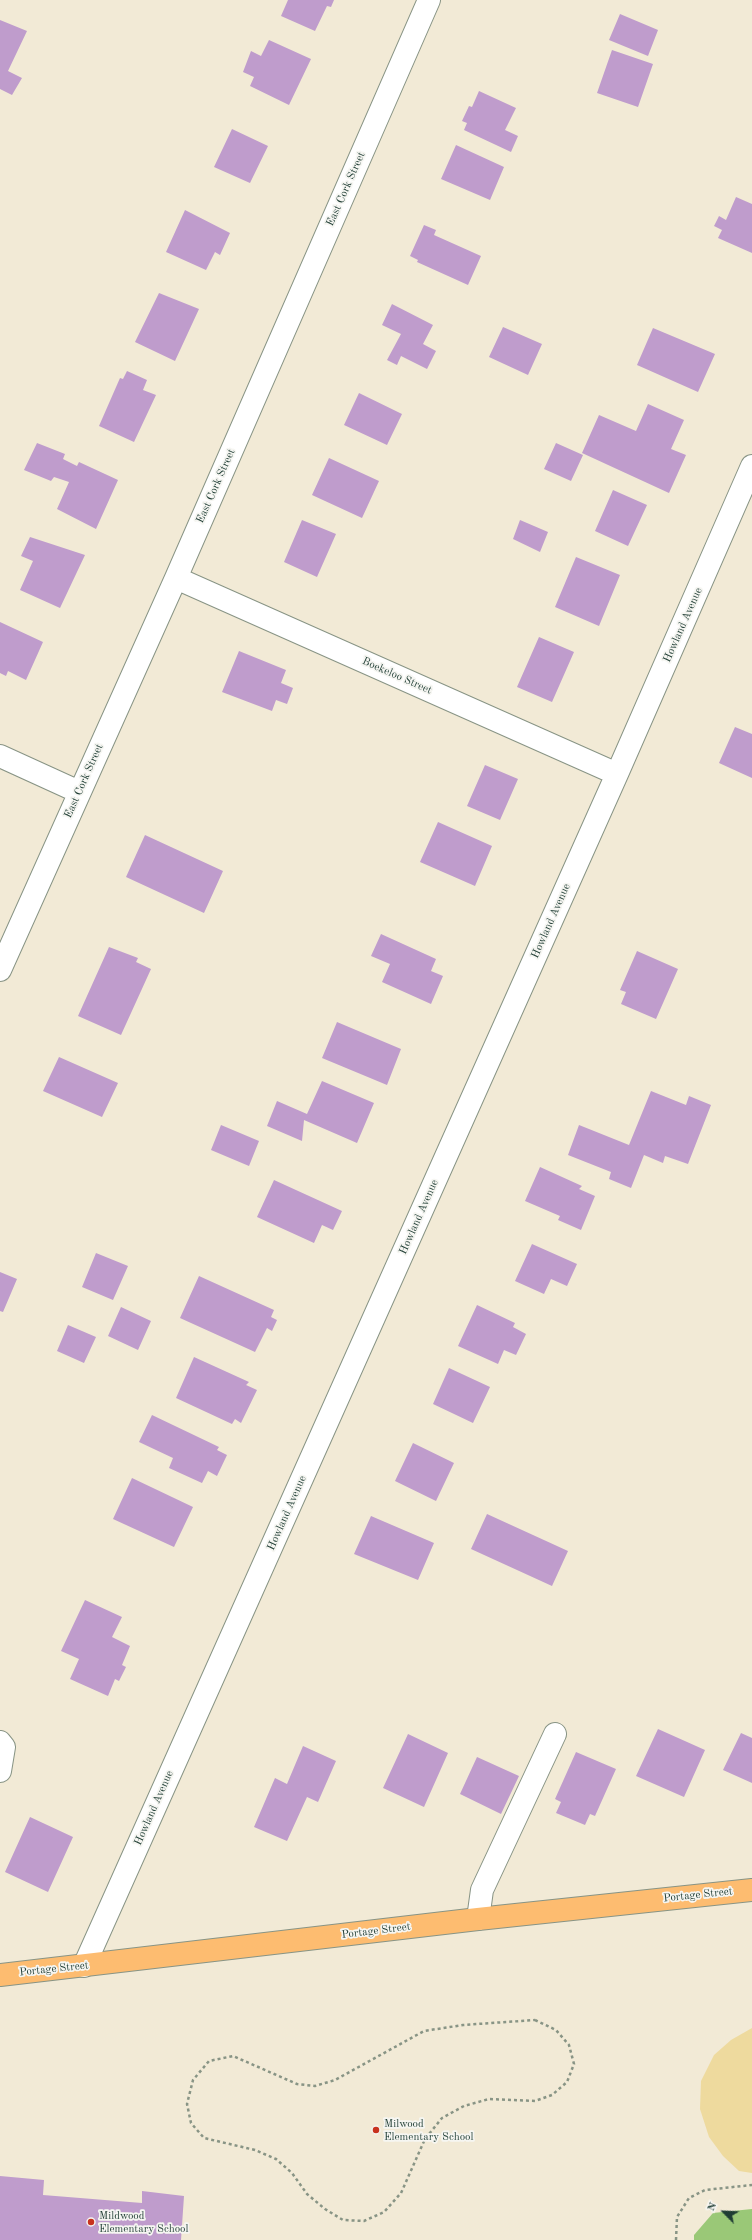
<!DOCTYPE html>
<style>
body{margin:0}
#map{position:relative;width:752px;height:2240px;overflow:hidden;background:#f2ead6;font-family:"Old Standard TT",serif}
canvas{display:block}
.north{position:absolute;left:704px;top:2192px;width:40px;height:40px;-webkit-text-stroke:3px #f6f6f2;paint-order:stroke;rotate:294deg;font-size:11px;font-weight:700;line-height:16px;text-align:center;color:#1f3d34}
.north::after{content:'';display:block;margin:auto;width:14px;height:18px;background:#1f3d34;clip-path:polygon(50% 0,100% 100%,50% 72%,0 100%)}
</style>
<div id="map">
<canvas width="752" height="2240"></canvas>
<div class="north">N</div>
</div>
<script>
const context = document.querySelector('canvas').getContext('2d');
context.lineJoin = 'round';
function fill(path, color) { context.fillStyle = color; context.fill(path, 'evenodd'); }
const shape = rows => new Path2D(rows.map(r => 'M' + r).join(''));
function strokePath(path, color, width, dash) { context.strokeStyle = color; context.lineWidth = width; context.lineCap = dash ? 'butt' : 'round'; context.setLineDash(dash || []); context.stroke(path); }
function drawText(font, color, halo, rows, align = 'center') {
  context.font = font + ' "Old Standard TT",serif'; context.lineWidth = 3.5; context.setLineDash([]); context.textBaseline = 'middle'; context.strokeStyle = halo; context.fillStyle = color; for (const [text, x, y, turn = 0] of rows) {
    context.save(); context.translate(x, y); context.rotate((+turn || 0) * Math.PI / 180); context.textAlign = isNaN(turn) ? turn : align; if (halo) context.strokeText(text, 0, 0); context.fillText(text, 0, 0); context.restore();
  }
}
fill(shape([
 [752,2209,752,2240,694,2240,694,2235,713,2213]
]), '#9ac877');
fill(shape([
 [752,2028,752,2173,739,2171,723,2156,709,2137,700,2109,701,2081,714,2055,731,2040]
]), '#eeda9e');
fill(shape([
 [288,0,334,0,331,7,327,6,315,31,281,16],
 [620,14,658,30,648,56,609,40],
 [0,20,27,31,8,71,22,78,12,95,0,89],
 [269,40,311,59,289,105,250,86,254,77,243,72,251,51,261,56],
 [612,50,653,64,638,107,597,93],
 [479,91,516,108,505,130,518,136,511,152,464,130,467,123,462,121,469,106,472,107],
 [232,129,268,146,250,183,214,167],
 [456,145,504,167,490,200,441,179],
 [736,197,752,204,752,253,718,238,722,230,714,226,719,216,726,220],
 [185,210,230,233,220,255,215,252,206,270,166,252],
 [424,225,436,230,434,235,481,256,468,285,417,262,418,260,410,256],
 [159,293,199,309,175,361,135,342],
 [392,304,433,325,423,344,436,351,427,369,401,356,397,365,387,360,401,334,382,325],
 [503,327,542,344,528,375,489,357],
 [653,328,715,354,698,392,637,365],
 [127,371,147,380,143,390,156,395,134,442,99,426,120,378,123,379],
 [359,393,402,414,387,445,344,425],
 [648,404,684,420,671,449,686,455,669,493,582,453,599,415,636,431],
 [37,443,65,454,63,459,77,466,79,462,118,480,96,529,57,509,69,482,54,477,51,481,24,470],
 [556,443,583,455,571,481,544,469],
 [329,458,379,481,362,518,312,495],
 [613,490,647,505,628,546,595,531],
 [302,520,336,534,317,577,284,562],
 [520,520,548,532,540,552,513,539],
 [30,537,85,555,60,608,20,590,33,561,21,556],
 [576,557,620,575,599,626,555,607],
 [0,622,43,642,26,680,8,671,6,676,0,673],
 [539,637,574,652,552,702,517,687],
 [239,651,286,670,281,683,293,688,287,704,276,700,272,711,222,692],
 [735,727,752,734,752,778,719,763],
 [485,765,518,779,500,820,467,806],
 [438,822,492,846,475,886,420,862],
 [145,835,223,871,204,913,126,877],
 [381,934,436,959,431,971,443,976,431,1004,382,982,390,964,371,956],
 [109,947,138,958,136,962,151,969,121,1035,78,1016],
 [637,951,678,969,656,1019,621,1004,626,992,620,990],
 [337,1022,401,1049,387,1085,322,1058],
 [59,1057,118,1083,102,1117,43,1091],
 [322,1081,374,1103,357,1143,304,1120,302,1141,267,1126,277,1101,307,1114],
 [651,1091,686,1105,689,1096,711,1105,688,1164,665,1156,663,1163,644,1155,631,1188,609,1179,611,1172,568,1155,579,1125,629,1145],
 [221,1125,259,1141,249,1166,211,1150],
 [540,1167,582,1186,579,1189,595,1196,581,1230,558,1220,560,1216,525,1201],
 [274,1180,342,1211,333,1230,322,1225,314,1243,257,1217],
 [532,1244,577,1264,567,1286,551,1279,544,1294,515,1281],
 [96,1253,128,1266,113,1300,82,1287],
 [0,1272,17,1279,3,1312,0,1311],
 [199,1276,274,1310,271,1317,277,1320,272,1331,267,1328,255,1352,180,1318],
 [477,1305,515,1323,513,1327,526,1334,516,1355,504,1350,498,1364,458,1346],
 [121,1307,151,1321,138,1350,108,1336],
 [68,1325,96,1337,84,1363,57,1351],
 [194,1357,249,1382,246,1385,257,1390,241,1423,235,1419,232,1424,176,1398],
 [449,1368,490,1387,473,1423,433,1404],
 [152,1415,219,1447,217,1450,227,1455,217,1476,208,1471,202,1483,169,1468,173,1458,139,1442],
 [413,1443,454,1463,436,1501,395,1481],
 [132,1478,193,1507,174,1547,113,1519],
 [487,1514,568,1551,552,1586,471,1549],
 [371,1516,434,1543,418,1580,354,1554],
 [85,1600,122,1617,112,1637,130,1646,122,1665,126,1667,119,1681,115,1679,108,1696,70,1679,79,1659,61,1651],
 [658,1729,705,1750,684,1797,636,1776],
 [741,1733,752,1738,752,1783,723,1770],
 [408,1734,448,1753,424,1807,383,1788],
 [303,1746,336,1761,318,1802,307,1797,287,1841,254,1827,275,1778,287,1784],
 [576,1752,616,1769,595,1816,590,1814,585,1825,556,1813,561,1802,555,1799],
 [477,1757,519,1776,501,1814,460,1794],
 [30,1817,73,1837,48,1892,5,1872],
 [0,2176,44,2180,43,2195,142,2203,142,2191,184,2196,181,2240,0,2240]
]), '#bf9ccc');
const minor = shape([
 [176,578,617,774],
 [0,756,79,792],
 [0,970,176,578,429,0],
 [0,1742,4,1747,0,1771],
 [478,1919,482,1890,555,1734],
 [84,1966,617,774,752,466]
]);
const major = shape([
 [0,1975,478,1919,752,1890]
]);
strokePath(minor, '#889485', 24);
strokePath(major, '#889485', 24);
strokePath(shape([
 [535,2020,556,2030,569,2045,574,2064,567,2082,552,2095,535,2101,489,2099,464,2106,442,2118,425,2139,401,2193,384,2212,364,2221,343,2220,325,2209,307,2194,292,2173,276,2159,255,2150,204,2138,191,2123,187,2104,193,2080,209,2061,233,2056,297,2084,315,2086,335,2080,424,2031,463,2025,535,2020],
 [676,2240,677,2217,689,2198,705,2190,752,2185]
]), '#889485', 2.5, [3, 3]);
strokePath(minor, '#fff', 22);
strokePath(major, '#fdbc70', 22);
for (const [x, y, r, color] of [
 [376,2130,4,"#c8321e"],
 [91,2222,4,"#c8321e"]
]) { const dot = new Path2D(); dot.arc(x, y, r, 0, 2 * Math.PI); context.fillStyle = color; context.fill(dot); strokePath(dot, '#f6f6f2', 1.5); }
drawText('11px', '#1f3d34', '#f6f6f2', [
 ["East Cork Street",346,189,-66],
 ["East Cork Street",216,486,-66],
 ["Howland Avenue",683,625,-66],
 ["Boekeloo Street",397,676,24],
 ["East Cork Street",84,781,-66],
 ["Howland Avenue",551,921,-66],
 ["Howland Avenue",419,1217,-66],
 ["Howland Avenue",287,1513,-66],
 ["Howland Avenue",154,1808,-66],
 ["Portage Street",698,1895,-6],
 ["Portage Street",376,1931,-7],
 ["Portage Street",54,1969,-6]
]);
drawText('11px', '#1f3d34', '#f6f6f2', [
 ["Milwood",384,2124],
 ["Elementary School",384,2137],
 ["Mildwood",99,2216],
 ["Elementary School",99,2229]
], 'left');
</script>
